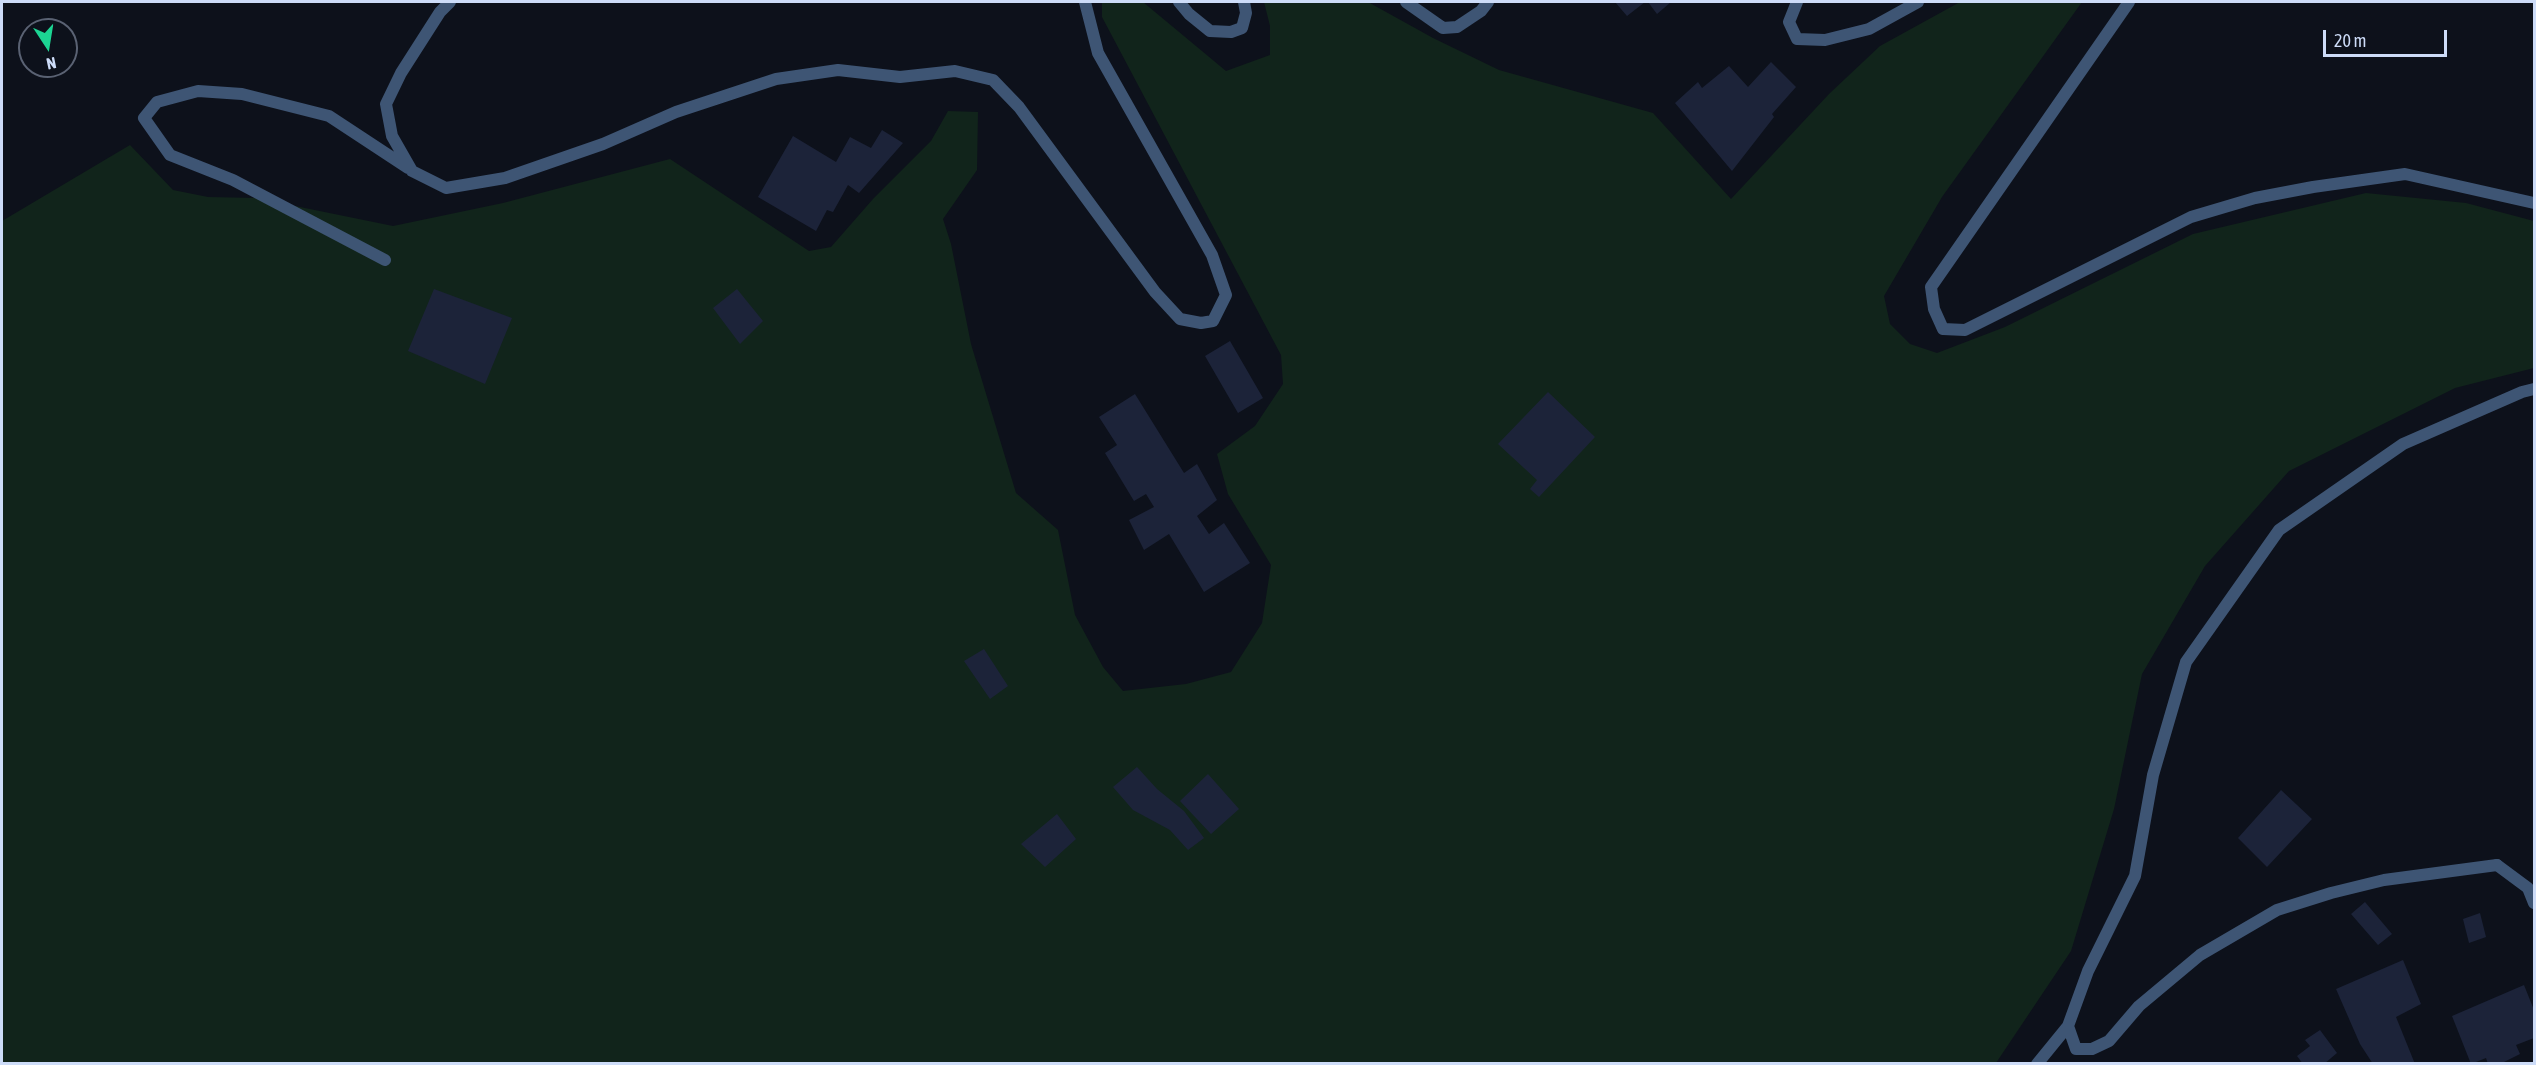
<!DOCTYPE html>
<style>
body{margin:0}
#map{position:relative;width:2536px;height:1065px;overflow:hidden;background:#0d111b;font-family:"Asap Condensed",sans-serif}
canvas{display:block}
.frame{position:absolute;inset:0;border:3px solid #cddcf8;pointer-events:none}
.north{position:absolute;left:18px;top:18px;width:60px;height:60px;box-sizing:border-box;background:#0d111b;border:2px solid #5a6273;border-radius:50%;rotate:168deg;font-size:16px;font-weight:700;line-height:24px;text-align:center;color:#cddcf8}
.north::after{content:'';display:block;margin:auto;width:21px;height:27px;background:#1cd593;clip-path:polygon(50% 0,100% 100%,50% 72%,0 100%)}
.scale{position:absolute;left:2323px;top:30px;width:124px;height:27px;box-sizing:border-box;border:3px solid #cddcf8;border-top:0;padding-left:8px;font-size:18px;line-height:21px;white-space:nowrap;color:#cddcf8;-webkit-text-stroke:4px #0d111b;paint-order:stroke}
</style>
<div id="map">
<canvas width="2536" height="1065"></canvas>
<div class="frame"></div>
<div class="north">N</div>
<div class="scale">20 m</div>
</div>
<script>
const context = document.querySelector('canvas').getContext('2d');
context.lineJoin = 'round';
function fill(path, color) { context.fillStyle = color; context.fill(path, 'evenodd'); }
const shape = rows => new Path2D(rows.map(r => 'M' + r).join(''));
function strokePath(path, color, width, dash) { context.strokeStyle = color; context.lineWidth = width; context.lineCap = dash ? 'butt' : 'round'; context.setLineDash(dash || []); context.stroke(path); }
fill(shape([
 [1102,2,1143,2,1226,71,1270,55,1270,26,1264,2,1368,2,1433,38,1499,70,1653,113,1731,199,1829,94,1880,46,1960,2,2082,2,1942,197,1884,296,1890,324,1910,344,1937,353,2005,327,2193,234,2366,193,2466,203,2534,221,2534,368,2455,388,2289,471,2205,566,2142,674,2114,809,2071,951,1996,1063,2,1064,2,221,130,145,173,190,208,197,256,198,393,226,503,203,670,159,809,251,831,247,873,199,931,141,948,111,978,112,977,170,943,219,951,244,971,344,1016,493,1058,530,1075,615,1103,667,1123,691,1186,684,1231,672,1262,623,1271,565,1228,494,1217,454,1255,426,1283,384,1281,355,1102,17]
]), '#11241b');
fill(shape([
 [1615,2,1645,2,1627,16],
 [1648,2,1671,2,1657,14],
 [1771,62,1796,87,1772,114,1774,117,1732,171,1675,103,1698,82,1702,88,1729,66,1748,87],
 [882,130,903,143,859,193,848,185,833,212,827,210,816,231,758,197,793,136,836,162,850,137,871,148],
 [434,289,512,318,485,384,408,351],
 [737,289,763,321,740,344,713,308],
 [1230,341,1263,398,1238,413,1205,356],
 [1548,392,1595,437,1539,497,1530,489,1537,480,1498,444],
 [1135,394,1184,473,1197,464,1217,500,1197,516,1209,534,1224,523,1250,563,1204,592,1169,534,1144,550,1129,520,1154,507,1146,494,1134,501,1105,453,1117,445,1099,417],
 [984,649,1008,686,990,699,964,661],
 [1137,767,1157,789,1184,811,1204,838,1188,850,1170,830,1133,810,1113,787],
 [1208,774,1239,809,1211,834,1180,801],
 [2281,790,2312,819,2267,867,2238,838],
 [1057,814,1076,839,1045,867,1021,844],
 [2365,902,2392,934,2378,945,2351,914],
 [2480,913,2486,937,2469,943,2463,919],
 [2403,960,2421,1004,2396,1017,2415,1064,2373,1064,2360,1044,2336,989],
 [2524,985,2534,1010,2534,1038,2516,1045,2520,1054,2500,1064,2488,1064,2486,1058,2471,1064,2452,1016],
 [2320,1030,2337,1053,2324,1064,2303,1064,2297,1056,2310,1046,2305,1040]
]), '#1c2339');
strokePath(shape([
 [2497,865,2528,888,2534,903]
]), '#3e5574', 12);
strokePath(shape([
 [450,2,440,12,401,73,386,104,392,136,412,171,446,188,505,178,603,144,676,112,776,79,838,70,900,77,955,71,993,80,1019,107,1155,292,1180,319,1201,323,1213,321,1226,295,1212,255,1098,53,1085,2],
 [1179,2,1189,14,1210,31,1231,32,1242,28,1246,13,1244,2],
 [1406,2,1443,28,1457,27,1481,11,1488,2],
 [1797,2,1789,22,1797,39,1825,40,1869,29,1918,2],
 [2129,2,1931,287,1934,309,1943,329,1965,330,2191,217,2255,198,2313,187,2405,174,2534,203],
 [385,260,233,180,170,155,144,118,157,102,198,91,242,94,329,116,408,168],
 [2497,865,2384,880,2331,893,2277,910,2200,955,2139,1006,2109,1041,2092,1049,2076,1049,2068,1026,2088,971,2135,876,2153,775,2186,662,2279,530,2403,444,2522,392,2534,389],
 [2037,1064,2068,1026]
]), '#3e5574', 12);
</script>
